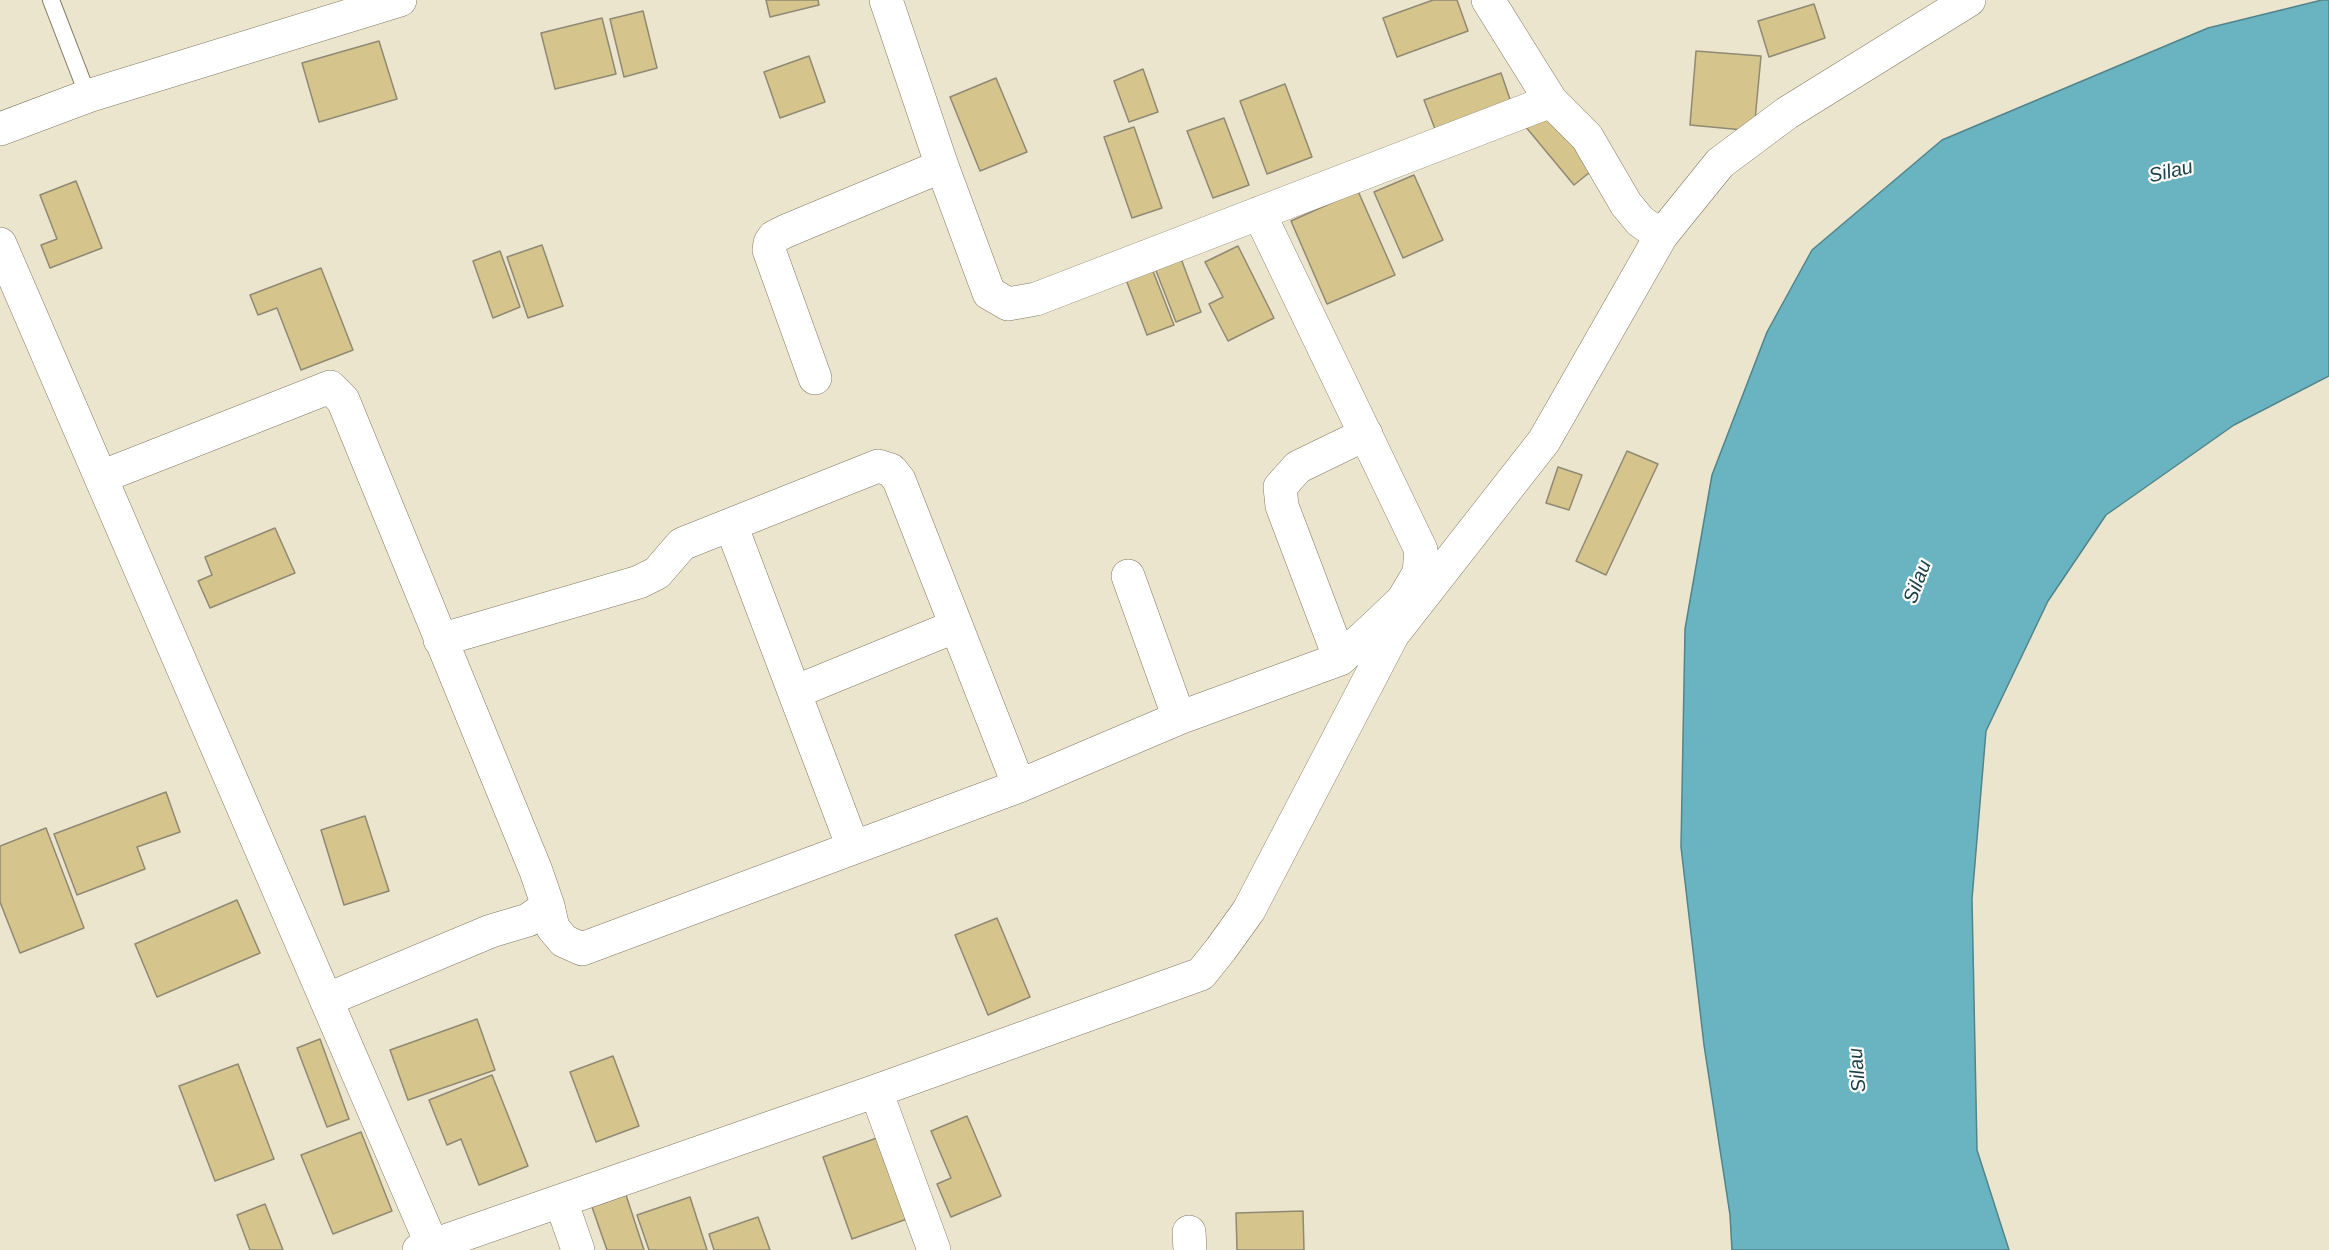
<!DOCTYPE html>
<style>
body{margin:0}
canvas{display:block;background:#ece5cd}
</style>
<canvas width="2329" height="1250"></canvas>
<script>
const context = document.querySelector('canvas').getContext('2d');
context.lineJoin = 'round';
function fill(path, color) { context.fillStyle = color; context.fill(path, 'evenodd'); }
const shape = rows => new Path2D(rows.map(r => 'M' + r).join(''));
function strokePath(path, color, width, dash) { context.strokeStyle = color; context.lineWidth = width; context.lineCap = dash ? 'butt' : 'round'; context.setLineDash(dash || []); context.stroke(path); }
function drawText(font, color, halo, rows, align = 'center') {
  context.font = font + ' Arial,sans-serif'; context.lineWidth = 4.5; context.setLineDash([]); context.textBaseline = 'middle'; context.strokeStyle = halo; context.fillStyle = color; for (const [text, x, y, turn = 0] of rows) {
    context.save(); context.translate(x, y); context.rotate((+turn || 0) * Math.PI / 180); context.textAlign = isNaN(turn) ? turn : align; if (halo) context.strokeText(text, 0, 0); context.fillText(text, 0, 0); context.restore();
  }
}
const water = shape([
 [2322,0,2329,0,2329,376,2234,425,2106,515,2048,601,1986,731,1972,899,1977,1150,2009,1250,1732,1250,1730,1215,1704,1045,1681,847,1685,629,1712,475,1767,332,1812,250,1942,140,2208,28,2322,0]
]);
fill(water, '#6ab4c2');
strokePath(water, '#51848b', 1.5);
const building = shape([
 [766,0,818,0,819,5,770,17,766,0],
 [1433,0,1457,0,1468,31,1397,57,1383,18,1433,0],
 [1814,4,1825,38,1769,57,1758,21,1814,4],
 [643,11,657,68,624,77,610,19,643,11],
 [602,18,616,74,555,89,541,33,602,18],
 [379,41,397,99,319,122,302,63,379,41],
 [1696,51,1761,56,1754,131,1690,125,1696,51],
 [809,56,825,102,780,118,764,72,809,56],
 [1143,69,1158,112,1129,122,1114,81,1143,69],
 [1501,73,1511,102,1435,129,1424,100,1501,73],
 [996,78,1027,152,980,171,950,97,996,78],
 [1285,84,1312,157,1267,174,1240,101,1285,84],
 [1550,105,1600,164,1574,185,1525,126,1550,105],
 [1224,118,1249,185,1213,198,1187,131,1224,118],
 [1134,127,1162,208,1132,218,1104,137,1134,127],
 [1414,175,1443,240,1403,258,1374,192,1414,175],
 [76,181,102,248,50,268,41,245,57,239,40,195,76,181],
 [1358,191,1395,275,1327,304,1291,221,1358,191],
 [542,245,563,306,528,318,507,257,542,245],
 [1238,246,1274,318,1228,341,1209,304,1223,297,1205,262,1238,246],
 [1177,248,1201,312,1176,322,1151,258,1177,248],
 [500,251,520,307,493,318,473,261,500,251],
 [1151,266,1174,325,1147,335,1125,277,1151,266],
 [321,268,353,350,301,370,277,308,258,315,250,295,321,268],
 [1627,451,1658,464,1606,575,1576,561,1627,451],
 [1558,467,1582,475,1569,510,1546,503,1558,467],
 [275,528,295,573,210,608,198,581,212,575,205,557,275,528],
 [166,792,180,832,137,847,145,869,77,895,54,834,166,792],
 [365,816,389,891,344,905,321,830,365,816],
 [46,828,84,928,20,953,0,902,0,846,46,828],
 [237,900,260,953,157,997,135,944,237,900],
 [997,918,1030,997,988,1015,955,935,997,918],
 [477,1019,495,1070,408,1100,390,1050,477,1019],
 [320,1039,349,1119,327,1127,297,1048,320,1039],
 [613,1056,639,1126,596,1142,570,1072,613,1056],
 [238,1064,274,1159,215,1181,179,1086,238,1064],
 [492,1075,528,1166,479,1185,461,1139,447,1145,429,1100,492,1075],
 [967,1116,1001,1196,951,1217,937,1184,951,1178,931,1131,967,1116],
 [361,1132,392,1211,333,1234,301,1155,361,1132],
 [877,1138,907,1219,852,1239,823,1157,877,1138],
 [626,1195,644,1250,607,1250,592,1207,626,1195],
 [690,1197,707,1250,649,1250,637,1215,690,1197],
 [265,1204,283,1250,250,1250,237,1215,265,1204],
 [1303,1211,1304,1250,1237,1250,1236,1213,1303,1211],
 [758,1217,770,1250,714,1250,709,1234,758,1217]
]);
fill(building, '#d5c48b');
strokePath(building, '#908974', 1.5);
const lane = shape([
 [51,0,88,96]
]);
const street = shape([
 [886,0,942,166,989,293,1008,304,1036,299,1551,101],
 [1488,0,1551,101,1587,137,1626,204,1640,221,1661,236],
 [0,129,88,96,400,0],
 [0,244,432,1245],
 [815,378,769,250,770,243,774,237,786,231,942,166],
 [101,477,330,387,343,400,536,871,548,906,528,920,491,931,326,1000],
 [731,525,853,847],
 [1128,576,1179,718],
 [440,640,639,582,657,573,682,544,878,466,891,470,899,480,1019,786],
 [1340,659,1282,506,1280,487,1298,467,1366,434],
 [795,692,956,626],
 [548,906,553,928,564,941,582,949,1019,786,1179,718,1340,659,1378,624,1403,600,1419,573,1421,550,1259,213],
 [876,1091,934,1250],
 [561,1201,578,1250],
 [1189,1232,1190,1250],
 [419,1250,876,1091,1201,974,1221,949,1249,910,1393,634,1544,441,1661,236,1720,163,1787,113,1969,0]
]);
strokePath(lane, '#807964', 18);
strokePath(street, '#807964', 34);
strokePath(lane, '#fff', 16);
strokePath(street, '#fff', 33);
drawText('italic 20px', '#1d4148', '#fff', [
 ["Silau",2171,172,-13],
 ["Silau",1918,582,-69],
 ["Silau",1858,1070,-95]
]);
</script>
